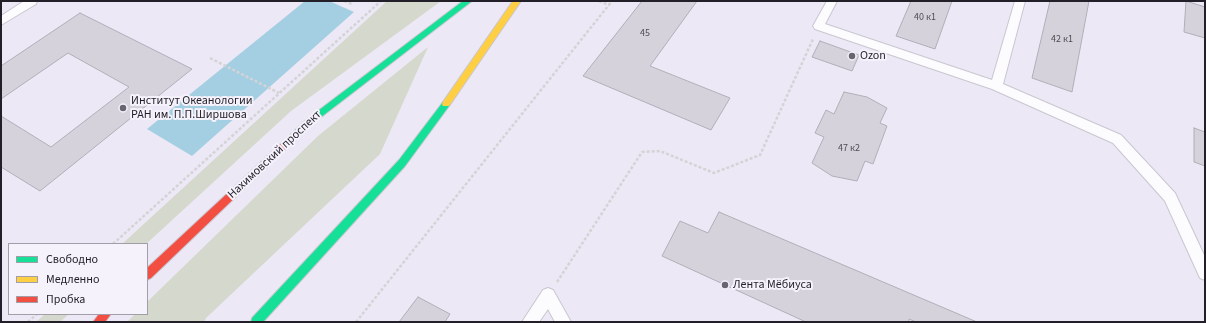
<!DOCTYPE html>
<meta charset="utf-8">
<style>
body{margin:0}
#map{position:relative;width:1206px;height:323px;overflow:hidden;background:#ece8f5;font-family:"Source Sans 3",sans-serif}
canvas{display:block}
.frame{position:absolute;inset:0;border:2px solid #221f28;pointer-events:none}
.legend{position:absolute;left:8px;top:243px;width:140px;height:72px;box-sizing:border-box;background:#f5f2fc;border:1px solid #a19ea7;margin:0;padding:5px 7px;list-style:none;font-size:12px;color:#221f28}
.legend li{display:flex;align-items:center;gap:8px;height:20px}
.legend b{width:20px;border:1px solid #a19ea7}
</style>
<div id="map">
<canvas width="1206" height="323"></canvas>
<div class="frame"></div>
<ul class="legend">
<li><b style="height:5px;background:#16e098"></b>Свободно</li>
<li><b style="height:5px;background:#ffcf43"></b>Медленно</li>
<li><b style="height:5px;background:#f24e42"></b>Пробка</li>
</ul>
</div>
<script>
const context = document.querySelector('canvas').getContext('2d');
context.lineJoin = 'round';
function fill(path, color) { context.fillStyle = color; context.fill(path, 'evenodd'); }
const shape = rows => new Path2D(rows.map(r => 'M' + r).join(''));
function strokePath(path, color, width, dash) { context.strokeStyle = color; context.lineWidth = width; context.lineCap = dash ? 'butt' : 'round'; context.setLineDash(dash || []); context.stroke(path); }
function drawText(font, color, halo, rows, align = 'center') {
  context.font = font + ' "Source Sans 3",sans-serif'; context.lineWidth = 4; context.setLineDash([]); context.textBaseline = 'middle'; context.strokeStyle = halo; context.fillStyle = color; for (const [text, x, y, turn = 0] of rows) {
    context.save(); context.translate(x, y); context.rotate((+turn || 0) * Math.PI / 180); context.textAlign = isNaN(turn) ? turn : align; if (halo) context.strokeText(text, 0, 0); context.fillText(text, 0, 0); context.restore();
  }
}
fill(shape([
 [387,1,441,1,291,111,146,244,122,244],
 [428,47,380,154,206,318,204,322,127,322,135,314,147,314,147,302,318,136],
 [45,314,69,314,60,322,36,322]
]), '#d5d8cc');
fill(shape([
 [305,1,329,1,354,12,192,156,147,129]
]), '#a4cfe2');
const building = shape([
 [642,1,697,1,650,66,730,98,711,130,583,76,642,1],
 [911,1,952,1,935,49,896,36,911,1],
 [1050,1,1089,1,1072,92,1032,78,1050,1],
 [1186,1,1205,7,1205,38,1184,32,1186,1],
 [80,13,192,69,40,191,1,167,1,116,51,147,129,87,68,53,1,99,1,66,80,13],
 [820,41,859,55,852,71,812,57,820,41],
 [844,92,867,97,887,108,880,123,887,126,873,164,865,161,857,181,832,176,812,163,824,137,815,133,826,110,834,114,844,92],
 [1194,128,1205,132,1205,166,1194,162,1194,128],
 [719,212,977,322,916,322,909,319,909,322,806,322,662,256,680,221,708,233,719,212],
 [418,297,450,314,445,322,399,322,418,297]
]);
fill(building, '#d5d2dc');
strokePath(building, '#b1aeb8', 1);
const lane = shape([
 [24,1,37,1,36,4,1,25,1,16,24,1],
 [827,1,837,1,825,24,992,80,1015,1,1025,1,1003,84,1121,135,1175,193,1205,257,1205,280,1200,278,1165,201,1113,143,992,89,815,29,813,26,827,1],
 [548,288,553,290,571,322,555,322,548,309,539,322,522,322,543,290,548,288]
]);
const fast = shape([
 [463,1,472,1,312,124,293,142,287,142,286,140,287,138,306,120,463,1],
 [446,101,449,102,450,104,449,106,405,166,263,322,251,322,252,318,399,160,443,102,446,101]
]);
const slow = shape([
 [513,1,521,1,449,106,443,106,442,104,443,102,513,1]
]);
const jam = shape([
 [290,137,293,138,294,140,293,142,151,278,147,280,147,268,287,138,290,137],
 [99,314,111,314,105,322,93,322,99,314]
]);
strokePath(lane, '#c9c6d0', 2);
strokePath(fast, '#c9c6d0', 2);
strokePath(slow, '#c9c6d0', 2);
strokePath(jam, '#c9c6d0', 2);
strokePath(shape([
 [344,1,352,4],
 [599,1,609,5],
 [210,58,279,93],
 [113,244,381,1],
 [557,282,642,152,660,151,714,173,760,155,813,39],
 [28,322,37,314],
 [356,322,612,1]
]), '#d4d3d6', 2.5, [3, 2]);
fill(lane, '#fcfcfe');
fill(fast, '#16e098');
fill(slow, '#ffcf43');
fill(jam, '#f24e42');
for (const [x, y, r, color] of [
 [852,56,4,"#696570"],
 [123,108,4,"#696570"],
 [725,285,4,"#696570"]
]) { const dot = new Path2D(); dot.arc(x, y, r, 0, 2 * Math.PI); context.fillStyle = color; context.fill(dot); strokePath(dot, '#f5f2fc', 1.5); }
drawText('10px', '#4f4c55', null, [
 ["40 к1",925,18],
 ["45",645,34],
 ["42 к1",1062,40],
 ["47 к2",849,149]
]);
drawText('12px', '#221f28', '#f5f2fc', [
 ["Ozon",860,56],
 ["Институт Океанологии",131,101],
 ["РАН им. П.П.Ширшова",131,115],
 ["Лента Мёбиуса",733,285]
], 'left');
drawText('12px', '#221f28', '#f5f2fc', [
 ["Нахимовский проспект",275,155,-43]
]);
</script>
